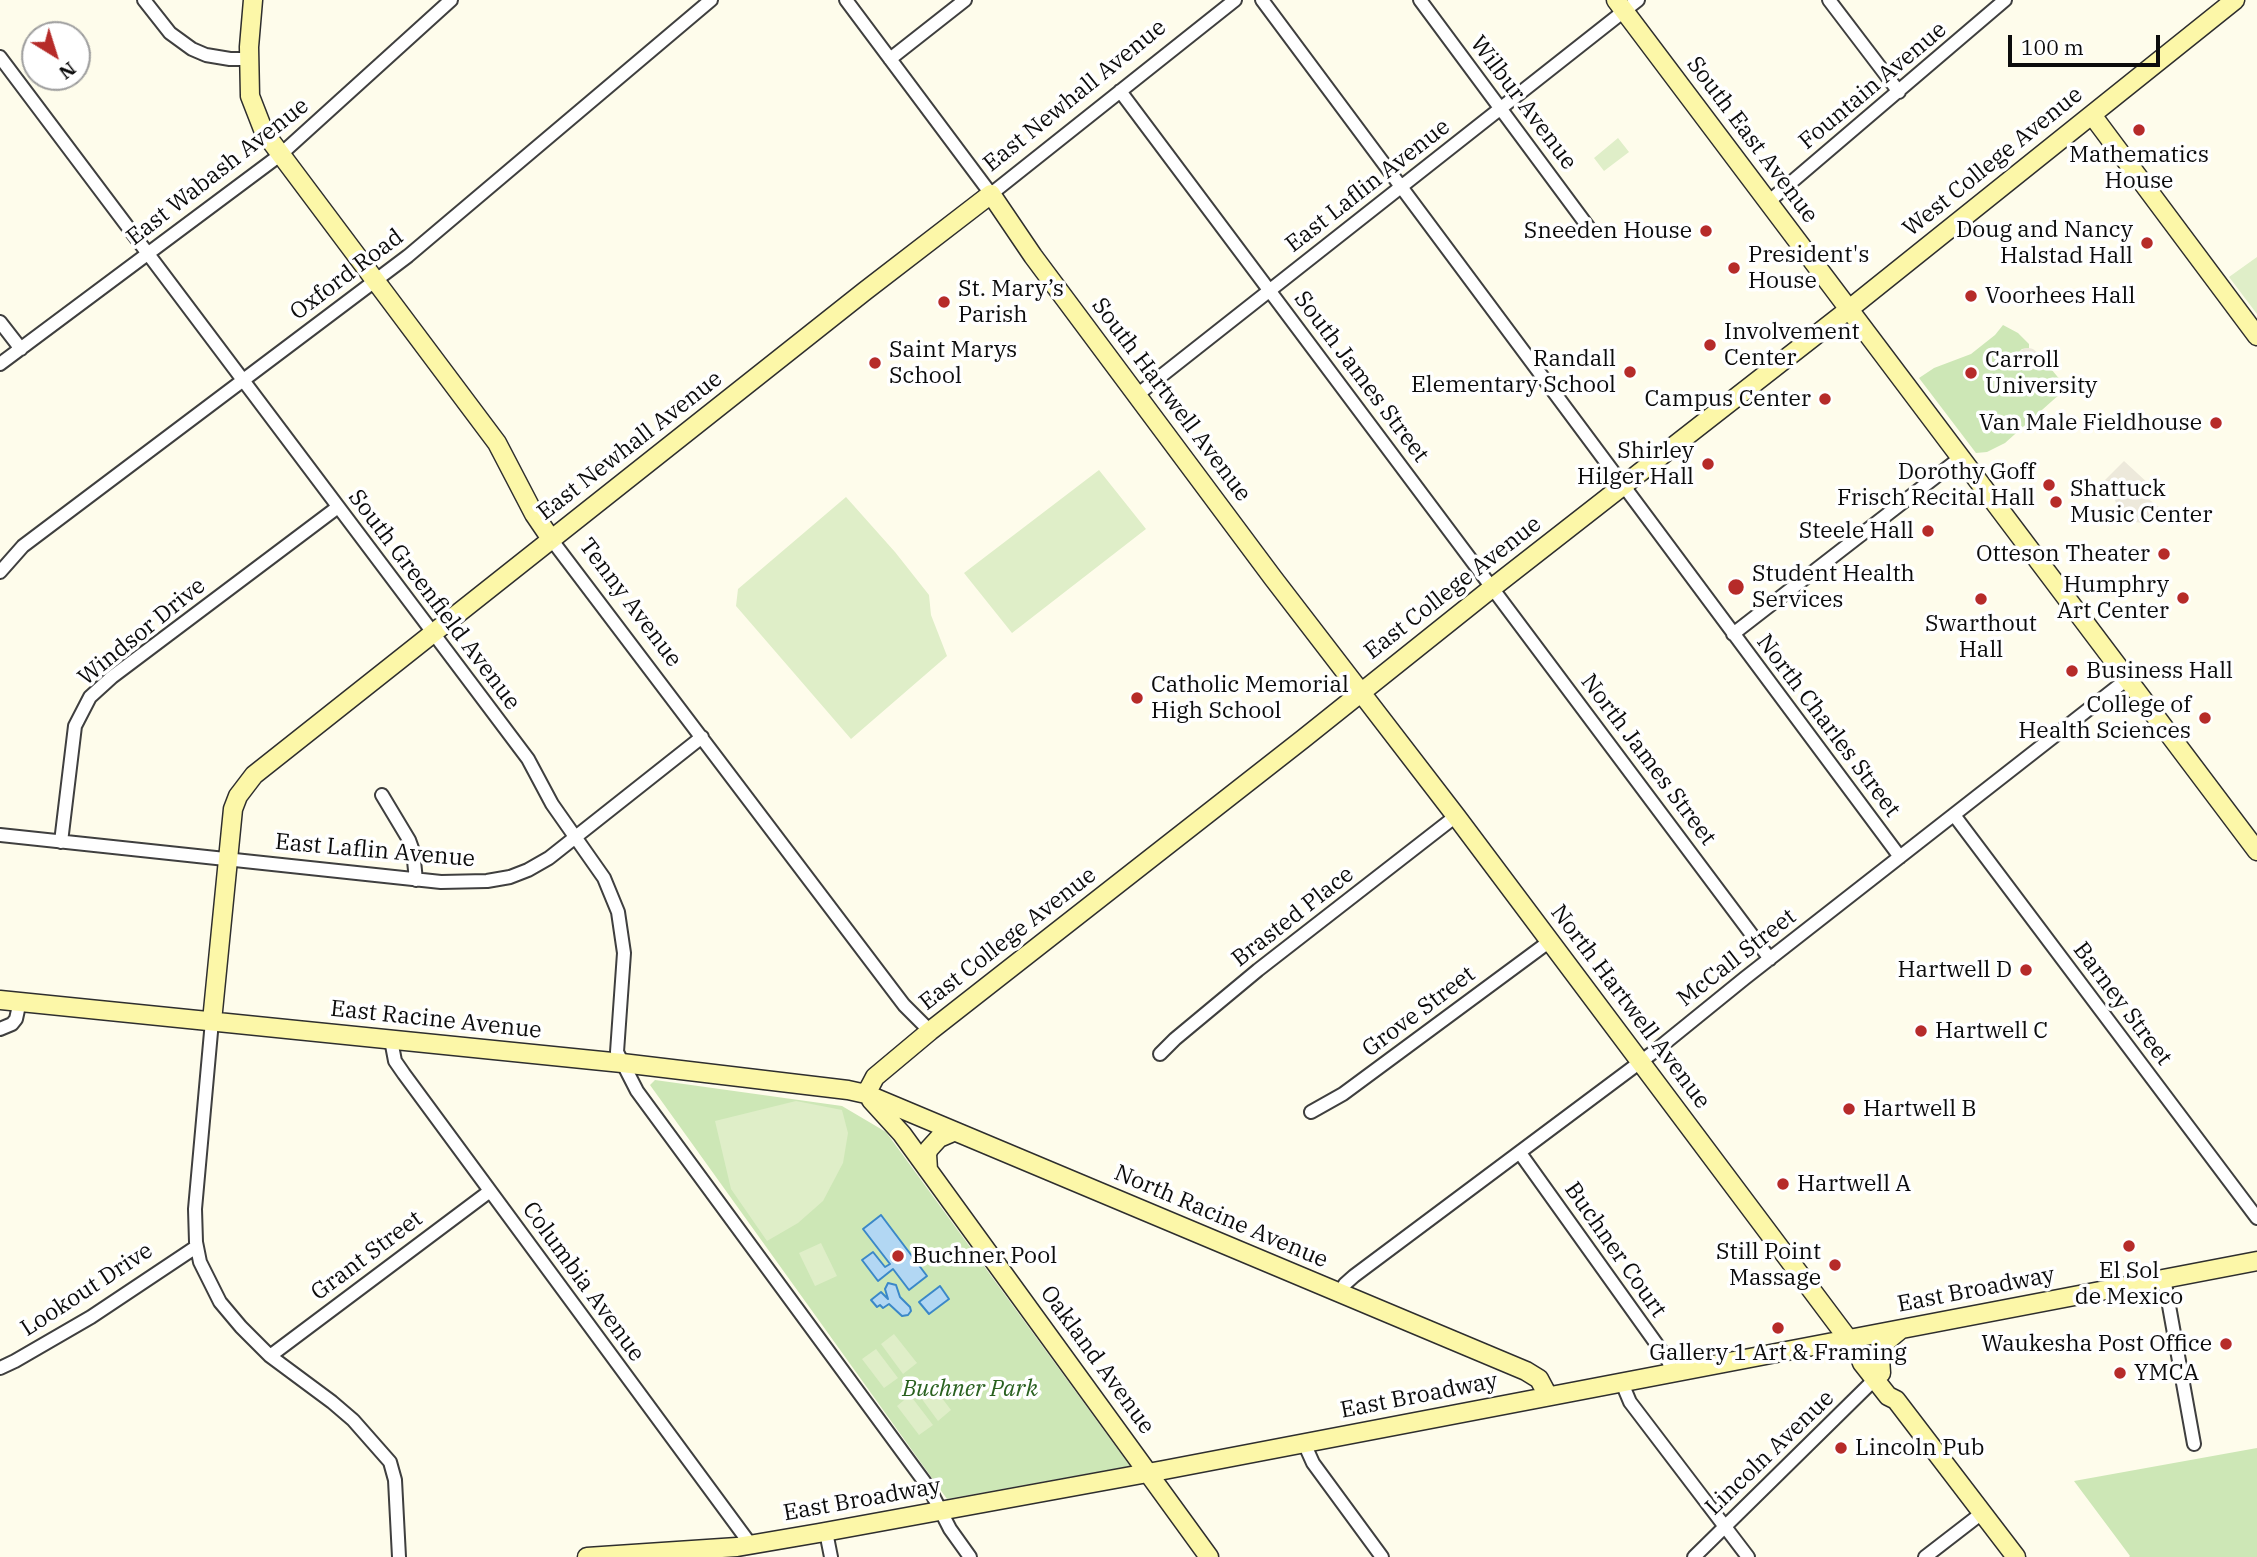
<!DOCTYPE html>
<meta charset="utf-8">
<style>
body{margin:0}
#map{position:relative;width:2257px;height:1557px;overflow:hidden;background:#fefceb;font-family:"IBM Plex Serif",serif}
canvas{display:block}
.north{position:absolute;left:21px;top:21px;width:70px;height:70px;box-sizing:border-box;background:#fff;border:2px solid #9e9e9e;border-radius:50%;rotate:142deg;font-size:19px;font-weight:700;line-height:28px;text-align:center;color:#0c0c0c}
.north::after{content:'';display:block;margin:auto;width:24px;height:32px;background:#b62b29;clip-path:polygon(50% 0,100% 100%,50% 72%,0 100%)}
.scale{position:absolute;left:2008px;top:35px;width:152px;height:32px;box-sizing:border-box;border:4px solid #0c0c0c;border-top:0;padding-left:9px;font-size:21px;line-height:24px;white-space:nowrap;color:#0c0c0c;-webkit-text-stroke:5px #fff;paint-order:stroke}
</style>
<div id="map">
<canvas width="2257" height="1557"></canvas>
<div class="north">N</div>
<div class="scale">100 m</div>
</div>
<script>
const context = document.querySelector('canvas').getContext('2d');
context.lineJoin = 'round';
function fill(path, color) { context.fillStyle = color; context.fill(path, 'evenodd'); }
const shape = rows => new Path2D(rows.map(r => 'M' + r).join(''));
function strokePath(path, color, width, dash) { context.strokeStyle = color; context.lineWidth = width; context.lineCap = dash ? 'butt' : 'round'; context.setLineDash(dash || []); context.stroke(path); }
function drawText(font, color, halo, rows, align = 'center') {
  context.font = font + ' "IBM Plex Serif",serif'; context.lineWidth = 7; context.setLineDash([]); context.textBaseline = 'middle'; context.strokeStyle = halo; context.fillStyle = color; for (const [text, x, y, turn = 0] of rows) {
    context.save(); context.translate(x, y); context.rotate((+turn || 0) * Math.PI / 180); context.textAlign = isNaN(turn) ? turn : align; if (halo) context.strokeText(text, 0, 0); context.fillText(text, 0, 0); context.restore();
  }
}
fill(shape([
 [2003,325,2018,333,2029,344,2029,348,2022,349,2017,354,2026,370,2036,367,2039,361,2038,353,2061,381,2061,393,2005,443,1987,452,1976,453,1919,378,1934,368,1971,354,1995,335],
 [655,1080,842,1106,886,1132,1130,1466,947,1499,650,1085],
 [2257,1448,2257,1557,2129,1557,2130,1556,2074,1481]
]), '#cde7b6');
fill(shape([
 [1618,138,1629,152,1604,171,1594,158],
 [2257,257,2257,314,2229,277],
 [1099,470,1146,529,1012,633,964,573],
 [846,497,895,552,929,595,931,615,947,656,851,739,736,606,738,589],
 [796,1101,842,1110,848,1133,843,1163,823,1201,798,1223,767,1241,731,1189,715,1121],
 [821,1243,837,1276,815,1286,799,1253],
 [894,1334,917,1363,903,1374,881,1344],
 [876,1349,898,1378,884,1388,862,1359],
 [929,1381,951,1410,938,1421,916,1391],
 [910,1395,933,1425,919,1435,897,1406]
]), '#dfeec8');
fill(shape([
 '2017 359a11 11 0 1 1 22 0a11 11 0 1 1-22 0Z',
 [2124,461,2150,485,2142,494,2160,508,2151,519,2143,523,2127,521,2120,514,2115,500,2119,489,2105,480]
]), '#ede9db');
const water = shape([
 [881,1215,927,1276,909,1290,893,1269,878,1281,862,1260,873,1252,885,1267,890,1264,863,1229,881,1215],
 [888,1283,896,1285,900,1297,910,1307,911,1311,908,1315,902,1316,889,1304,883,1308,880,1305,877,1307,871,1300,881,1292,888,1299,885,1289,888,1283],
 [940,1286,949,1299,929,1314,919,1302,940,1286]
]);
fill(water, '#b2d7f3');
strokePath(water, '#3b88c8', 2);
const street = shape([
 [144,0,170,33,192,49,206,55,230,59,249,59],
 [846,0,991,194,1235,0],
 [1262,0,1900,857],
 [1420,0,1592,232],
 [1829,0,1899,92],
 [0,57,528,759,552,804,604,878,618,912,624,953,617,1052,637,1091,929,1488,950,1529,970,1557],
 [890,59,965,0],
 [1120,91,1770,959],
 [1767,203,2005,0],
 [0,322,21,349],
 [0,364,280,155,451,0],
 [1137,395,1638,0],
 [551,539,904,1005,930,1031],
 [0,572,23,546,408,256,711,0],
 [1733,634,1960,458],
 [382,795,409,840,413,851,416,880],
 [1954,815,2257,1218],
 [0,835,441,882,487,881,510,877,528,870,549,858,702,737],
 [61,842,75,726,90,697,112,677,338,507],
 [212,1021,195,1209,196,1242,200,1262,220,1302,241,1327,270,1356,332,1402,353,1420,390,1462,395,1480,399,1557],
 [0,1029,12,1024,16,1019,20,1001],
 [391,1040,395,1061,404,1074,751,1545],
 [1160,1054,1175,1039,1258,970,1456,816],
 [1311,1112,1343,1094,1550,941],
 [1520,1153,1668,1360,1672,1373],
 [2164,1278,2194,1444],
 [1340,1293,1345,1284,1354,1276,1655,1051,1745,978,2126,680],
 [270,1356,490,1191],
 [0,1368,15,1361,91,1317,196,1247],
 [1622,1383,1630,1402,1748,1557],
 [1304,1443,1313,1463,1382,1557],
 [826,1532,831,1557],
 [1694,1557,1875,1379],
 [1925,1557,1982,1513]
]);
const secondary = shape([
 [253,0,249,47,250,96,264,132,497,443,534,514,551,539],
 [1616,0,2257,851],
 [2092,115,2257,336],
 [0,1000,622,1063,848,1090,866,1094,1526,1371,1539,1379,1548,1396],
 [212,1021,233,809,238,796,254,775,865,291,991,194,1033,256,1273,578,1456,816,1858,1352,1862,1363,1888,1396,1896,1400,2016,1557],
 [866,1094,875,1077,930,1031,1303,739,1492,588,1848,310,2235,0],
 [871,1100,902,1134,1209,1557],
 [928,1170,927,1154,929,1149,939,1138,953,1132],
 [1881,1373,1880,1359,1882,1345,1900,1330],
 [587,1557,737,1547,819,1533,1164,1470,2257,1261]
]);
strokePath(street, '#3f3f3f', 16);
strokePath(secondary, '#2e2e2e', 21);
strokePath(street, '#fff', 12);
strokePath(secondary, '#fcf7a8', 18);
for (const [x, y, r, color] of [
 [2139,130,7,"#b62b29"],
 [1706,231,7,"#b62b29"],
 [2147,243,7,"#b62b29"],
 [1734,268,7,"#b62b29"],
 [1971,296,7,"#b62b29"],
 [944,302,7,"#b62b29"],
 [1710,345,7,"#b62b29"],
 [875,363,7,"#b62b29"],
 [1630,372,7,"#b62b29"],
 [1971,373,7,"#b62b29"],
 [1825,399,7,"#b62b29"],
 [2216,423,7,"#b62b29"],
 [1708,464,7,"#b62b29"],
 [2049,485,7,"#b62b29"],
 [2056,502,7,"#b62b29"],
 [1928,531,7,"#b62b29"],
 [2164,554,7,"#b62b29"],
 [1736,587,9,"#b62b29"],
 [2183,598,7,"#b62b29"],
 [1981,599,7,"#b62b29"],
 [2072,671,7,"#b62b29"],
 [1137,698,7,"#b62b29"],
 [2205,718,7,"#b62b29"],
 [2026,970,7,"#b62b29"],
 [1921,1031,7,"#b62b29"],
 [1849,1109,7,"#b62b29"],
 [1783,1184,7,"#b62b29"],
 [2129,1246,7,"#b62b29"],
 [898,1256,7,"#b62b29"],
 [1835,1265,7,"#b62b29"],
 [1778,1328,7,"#b62b29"],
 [2226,1344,7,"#b62b29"],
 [2120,1373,7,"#b62b29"],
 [1841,1448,7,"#b62b29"]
]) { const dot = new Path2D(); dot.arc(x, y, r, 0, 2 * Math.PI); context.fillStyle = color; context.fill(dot); strokePath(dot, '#fff', 2.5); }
drawText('23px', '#0c0c0c', '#fff', [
 ["Fountain Avenue",1873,86,-40],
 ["East Newhall Avenue",1075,96,-39],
 ["Wilbur Avenue",1523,103,53],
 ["South East Avenue",1752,140,53],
 ["West College Avenue",1993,162,-39],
 ["East Wabash Avenue",218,172,-38],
 ["East Laflin Avenue",1368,186,-38],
 ["Oxford Road",347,275,-37],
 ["South James Street",1361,377,53],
 ["South Hartwell Avenue",1171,400,53],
 ["East Newhall Avenue",630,446,-38],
 ["East College Avenue",1453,588,-38],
 ["South Greenfield Avenue",434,600,53],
 ["Tenny Avenue",630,603,53],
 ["Windsor Drive",142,632,-39],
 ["North Charles Street",1828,726,53],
 ["North James Street",1648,760,53],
 ["East Laflin Avenue",375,851,5],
 ["Brasted Place",1293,917,-38],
 ["East College Avenue",1008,939,-38],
 ["McCall Street",1737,958,-38],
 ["Barney Street",2122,1004,53],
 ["North Hartwell Avenue",1630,1007,53],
 ["Grove Street",1419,1012,-37],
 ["East Racine Avenue",436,1020,6],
 ["North Racine Avenue",1221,1217,23],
 ["Buchner Court",1615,1250,55],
 ["Grant Street",367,1256,-37],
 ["Columbia Avenue",583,1282,54],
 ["Lookout Drive",87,1290,-33],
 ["East Broadway",1976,1290,-11],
 ["Oakland Avenue",1097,1360,54],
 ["East Broadway",1419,1396,-11],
 ["Lincoln Avenue",1770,1453,-44],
 ["East Broadway",862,1500,-10]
]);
drawText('23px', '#0c0c0c', '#fff', [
 ["Mathematics",2139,155,"center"],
 ["House",2139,181,"center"],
 ["Doug and Nancy",2133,230,"right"],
 ["Halstad Hall",2133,256,"right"],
 ["Sneeden House",1692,231,"right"],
 ["President's",1748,255],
 ["House",1748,281],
 ["St. Mary’s",958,289],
 ["Parish",958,315],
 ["Voorhees Hall",1985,296],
 ["Involvement",1724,332],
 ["Center",1724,358],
 ["Saint Marys",889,350],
 ["School",889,376],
 ["Randall",1616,359,"right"],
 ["Elementary School",1616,385,"right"],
 ["Carroll",1985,360],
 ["University",1985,386],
 ["Campus Center",1811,399,"right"],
 ["Van Male Fieldhouse",2202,423,"right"],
 ["Shirley",1694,451,"right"],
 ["Hilger Hall",1694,477,"right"],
 ["Dorothy Goff",2035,472,"right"],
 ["Frisch Recital Hall",2035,498,"right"],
 ["Shattuck",2070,489],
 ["Music Center",2070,515],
 ["Steele Hall",1914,531,"right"],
 ["Otteson Theater",2150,554,"right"],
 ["Student Health",1752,574],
 ["Services",1752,600],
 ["Humphry",2169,585,"right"],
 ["Art Center",2169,611,"right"],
 ["Swarthout",1981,624,"center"],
 ["Hall",1981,650,"center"],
 ["Business Hall",2086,671],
 ["Catholic Memorial",1151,685],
 ["High School",1151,711],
 ["College of",2191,705,"right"],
 ["Health Sciences",2191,731,"right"],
 ["Hartwell D",2012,970,"right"],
 ["Hartwell C",1935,1031],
 ["Hartwell B",1863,1109],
 ["Hartwell A",1797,1184],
 ["Still Point",1821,1252,"right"],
 ["Massage",1821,1278,"right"],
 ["Buchner Pool",912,1256],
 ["El Sol",2129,1271,"center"],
 ["de Mexico",2129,1297,"center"],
 ["Waukesha Post Office",2212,1344,"right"],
 ["Gallery 1 Art & Framing",1778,1353,"center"],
 ["YMCA",2134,1373],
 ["Lincoln Pub",1855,1448]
], 'left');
drawText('italic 23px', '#29601f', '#fff', [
 ["Buchner Park",970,1389]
]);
</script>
